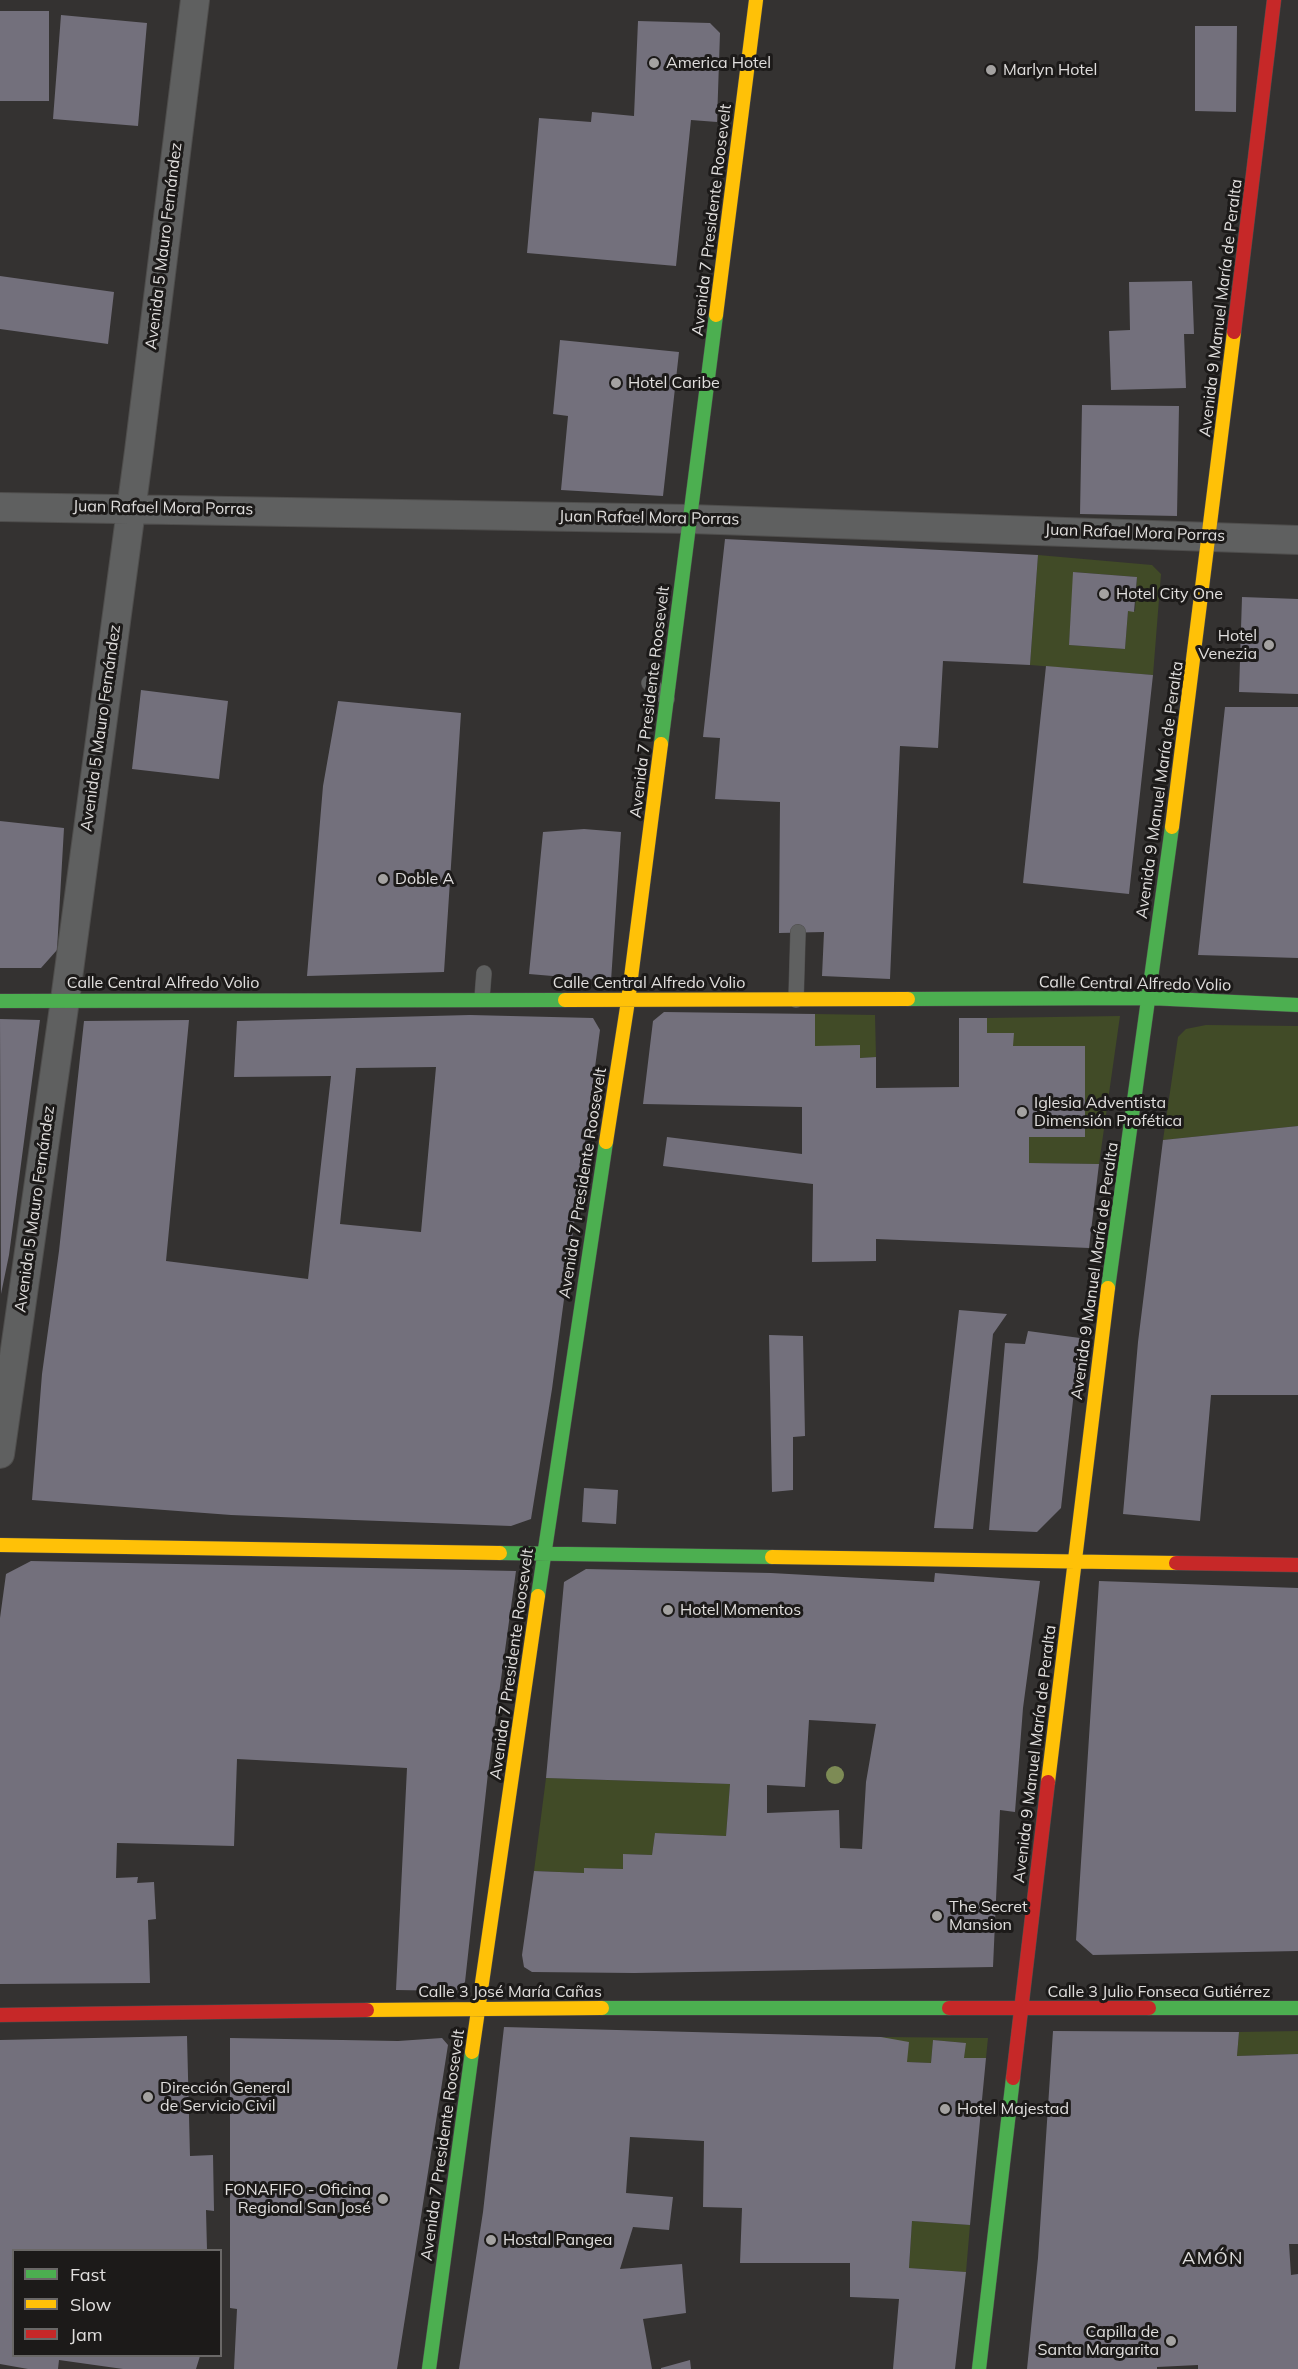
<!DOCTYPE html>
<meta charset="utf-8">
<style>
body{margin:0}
#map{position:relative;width:1298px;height:2369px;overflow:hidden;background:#343231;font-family:Mulish,sans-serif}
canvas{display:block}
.legend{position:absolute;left:12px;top:2249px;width:210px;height:108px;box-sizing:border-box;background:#1c1a19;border:2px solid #6a6867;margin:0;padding:8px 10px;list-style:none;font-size:18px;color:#e0dedd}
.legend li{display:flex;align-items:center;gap:12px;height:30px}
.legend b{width:30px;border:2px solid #6a6867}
</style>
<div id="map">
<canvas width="1298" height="2369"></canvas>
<ul class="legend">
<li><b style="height:8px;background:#4caf50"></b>Fast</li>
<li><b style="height:8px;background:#ffc107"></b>Slow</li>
<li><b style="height:8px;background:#c62828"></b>Jam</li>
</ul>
</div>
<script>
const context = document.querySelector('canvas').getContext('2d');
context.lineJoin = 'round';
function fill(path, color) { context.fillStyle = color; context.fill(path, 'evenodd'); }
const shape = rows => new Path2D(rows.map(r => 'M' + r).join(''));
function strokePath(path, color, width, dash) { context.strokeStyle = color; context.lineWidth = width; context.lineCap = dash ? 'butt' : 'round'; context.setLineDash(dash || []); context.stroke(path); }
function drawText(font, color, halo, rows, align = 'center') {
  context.font = font + ' Mulish,sans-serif'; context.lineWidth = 6; context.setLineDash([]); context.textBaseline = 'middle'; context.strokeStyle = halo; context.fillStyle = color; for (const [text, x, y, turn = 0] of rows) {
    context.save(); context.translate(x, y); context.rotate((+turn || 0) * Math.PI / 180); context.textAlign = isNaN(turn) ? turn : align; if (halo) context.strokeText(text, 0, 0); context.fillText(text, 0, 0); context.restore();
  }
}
fill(shape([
 [1038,555,1152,565,1161,574,1153,675,1030,665],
 [1074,572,1137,577,1135,611,1128,611,1125,649,1069,645],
 [815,1014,875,1015,876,1057,860,1058,815,1046],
 [1120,1016,1099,1164,1029,1163,1029,1137,1085,1137,1085,1046,1013,1046,1013,1033,987,1033,987,1018],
 [1206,1025,1298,1026,1298,1126,1163,1140,1178,1037,1186,1029],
 [546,1778,730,1784,726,1836,655,1833,652,1855,624,1854,623,1869,584,1868,584,1873,534,1871],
 [1298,2031,1298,2054,1237,2056,1239,2032],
 [881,2037,988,2038,986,2058,964,2058,965,2043,933,2040,931,2063,907,2062],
 [912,2221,970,2225,966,2272,909,2268]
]), '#414b27');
fill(shape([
 [0,11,49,11,49,101,0,101],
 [61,15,147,23,138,126,53,119],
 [638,21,710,23,720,33,717,122,691,120,676,266,527,253,539,118,591,122,592,112,634,116],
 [1195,26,1237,26,1236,112,1195,111],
 [0,276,114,292,108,344,0,329],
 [1192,281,1194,334,1184,334,1186,388,1111,390,1109,331,1130,330,1129,282],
 [560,340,679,352,663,496,561,490,568,416,553,414],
 [1082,405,1179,406,1177,516,1080,514],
 [725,539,1038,555,1030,665,943,661,938,748,900,746,890,979,822,976,824,932,779,933,780,802,715,799,720,738,703,737],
 [1073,572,1137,577,1134,612,1128,611,1125,649,1069,645],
 [1242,597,1298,599,1298,694,1239,692],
 [1046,666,1153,675,1129,894,1023,883],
 [141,690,228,701,219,779,132,769],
 [338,701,461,713,444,972,307,976,323,786],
 [1225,707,1298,707,1298,958,1198,955],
 [0,821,64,828,57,950,41,968,0,968],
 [584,829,621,832,611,981,529,974,543,832],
 [664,1012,815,1014,815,1046,860,1045,860,1058,876,1057,876,1088,959,1087,959,1018,987,1018,987,1033,1014,1033,1013,1046,1085,1046,1085,1137,1029,1137,1029,1163,1099,1164,1089,1248,876,1239,876,1261,812,1262,813,1184,663,1166,667,1137,802,1154,802,1107,643,1104,653,1021],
 [470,1015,593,1018,600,1030,552,1389,531,1519,511,1526,354,1520,231,1515,32,1500,42,1374,59,1251,84,1021,189,1020,166,1261,308,1279,331,1076,234,1077,237,1021],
 [436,1067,421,1232,340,1224,356,1068],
 [0,1019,40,1020,9,1255,1,1294],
 [1298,1126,1298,1395,1211,1395,1200,1521,1123,1514,1138,1342,1163,1140],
 [959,1310,1007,1314,993,1334,973,1529,934,1528],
 [1028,1331,1080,1338,1061,1508,1037,1532,989,1530,1005,1343,1025,1344],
 [769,1335,803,1336,805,1436,793,1437,793,1490,772,1492],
 [584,1488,618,1490,616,1524,582,1522],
 [31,1561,516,1571,488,1773,465,1982,456,1991,396,1990,407,1768,237,1759,234,1846,117,1843,116,1878,138,1877,137,1883,154,1882,156,1919,148,1920,150,1983,0,1984,0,1618,6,1574],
 [586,1569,771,1573,934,1582,935,1573,1040,1581,1023,1708,1015,1812,1000,1810,993,1967,634,1973,532,1972,524,1967,522,1955,534,1871,584,1873,584,1868,623,1869,623,1854,652,1855,655,1833,726,1836,730,1784,546,1778,564,1582],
 [809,1720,876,1724,866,1782,862,1849,840,1848,839,1810,767,1813,767,1785,805,1787],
 [1099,1581,1298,1588,1298,1951,1093,1955,1076,1940],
 [504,2027,881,2037,909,2042,907,2062,931,2063,933,2040,966,2043,964,2058,986,2058,970,2225,912,2221,909,2268,966,2272,955,2369,893,2369,899,2299,850,2297,850,2263,740,2263,742,2208,703,2207,704,2141,630,2137,626,2193,673,2197,669,2230,633,2227,620,2269,682,2264,686,2313,643,2319,652,2369,459,2369,483,2212],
 [1053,2031,1239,2032,1237,2056,1298,2054,1298,2244,1289,2244,1291,2275,1298,2274,1298,2369,1198,2369,1198,2365,1157,2367,1157,2369,1027,2369,1038,2258],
 [187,2036,190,2156,213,2155,214,2211,206,2210,207,2250,14,2250,14,2356,200,2356,196,2369,123,2369,59,2360,58,2369,28,2369,0,2364,0,2040],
 [230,2038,398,2041,442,2038,448,2045,397,2369,234,2369,237,2309,230,2308],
 [690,2360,691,2369,661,2369,661,2368]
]), '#73707c');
const lane = shape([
 [649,683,667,699],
 [482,998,484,973],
 [796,1000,798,932]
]);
const street = shape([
 [0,507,690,519,1298,540],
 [0,1454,65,1000,139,451,195,0]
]);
const fast = shape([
 [661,744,716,315],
 [908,999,1149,998,1298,1005],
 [0,1001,565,1000],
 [1108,1288,1172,827],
 [500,1553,772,1557],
 [538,1596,606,1142],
 [602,2008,949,2008],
 [1149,2008,1298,2008],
 [429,2369,472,2052],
 [979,2369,1013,2078]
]);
const slow = shape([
 [716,315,756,0],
 [1172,827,1234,332],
 [565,1000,908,999],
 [606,1142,628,1001,661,744],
 [0,1545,500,1553],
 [772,1557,1176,1563],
 [1048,1782,1108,1288],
 [367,2010,602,2008],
 [472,2052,538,1596]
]);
const jam = shape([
 [1234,332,1274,0],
 [1176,1563,1298,1565],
 [949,2008,1149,2008],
 [0,2015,367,2010],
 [1013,2078,1048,1782]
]);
strokePath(lane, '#4f4e4d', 16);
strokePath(street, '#4f4e4d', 30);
strokePath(fast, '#4f4e4d', 15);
strokePath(slow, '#4f4e4d', 15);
strokePath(jam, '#4f4e4d', 15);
strokePath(lane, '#5f6060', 15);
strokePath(street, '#5f6060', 28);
strokePath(fast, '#4caf50', 14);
strokePath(slow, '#ffc107', 14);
strokePath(jam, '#c62828', 14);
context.fillStyle = '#7d8b55';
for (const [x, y] of [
 [835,1775]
]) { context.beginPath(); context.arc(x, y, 9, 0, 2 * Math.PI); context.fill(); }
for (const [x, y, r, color] of [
 [654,63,6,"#a4a2a1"],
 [991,70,6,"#a4a2a1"],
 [616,383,6,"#a4a2a1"],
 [1104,594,6,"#a4a2a1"],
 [1269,645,6,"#a4a2a1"],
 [383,879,6,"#a4a2a1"],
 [1022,1112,6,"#a4a2a1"],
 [668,1610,6,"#a4a2a1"],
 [937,1916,6,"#a4a2a1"],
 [148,2097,6,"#a4a2a1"],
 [945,2109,6,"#a4a2a1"],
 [383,2199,6,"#a4a2a1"],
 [491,2240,6,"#a4a2a1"],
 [1171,2341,6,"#a4a2a1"]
]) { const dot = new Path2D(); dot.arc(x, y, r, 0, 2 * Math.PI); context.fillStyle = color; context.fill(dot); strokePath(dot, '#1c1a19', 2); }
drawText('16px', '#e0dedd', '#1c1a19', [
 ["America Hotel",666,63],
 ["Marlyn Hotel",1003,70],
 ["Hotel Caribe",628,383],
 ["Hotel City One",1116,594],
 ["Hotel",1257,636,"right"],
 ["Venezia",1257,654,"right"],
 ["Doble A",395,879],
 ["Iglesia Adventista",1034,1103],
 ["Dimensión Profética",1034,1121],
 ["Hotel Momentos",680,1610],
 ["The Secret",949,1907],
 ["Mansion",949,1925],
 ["Dirección General",160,2088],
 ["de Servicio Civil",160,2106],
 ["Hotel Majestad",957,2109],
 ["FONAFIFO - Oficina",371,2190,"right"],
 ["Regional San José",371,2208,"right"],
 ["Hostal Pangea",503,2240],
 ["Capilla de",1159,2332,"right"],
 ["Santa Margarita",1159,2350,"right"]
], 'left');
drawText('16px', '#e0dedd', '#1c1a19', [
 ["Avenida 7 Presidente Roosevelt",712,220,-83],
 ["Avenida 5 Mauro Fernández",164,246,-83],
 ["Avenida 9 Manuel María de Peralta",1221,308,-83],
 ["Juan Rafael Mora Porras",163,508,1],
 ["Juan Rafael Mora Porras",649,518,1],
 ["Juan Rafael Mora Porras",1135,533,2],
 ["Avenida 7 Presidente Roosevelt",650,702,-83],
 ["Avenida 5 Mauro Fernández",101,728,-82],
 ["Avenida 9 Manuel María de Peralta",1160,790,-82],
 ["Calle Central Alfredo Volio",163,983],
 ["Calle Central Alfredo Volio",649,983],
 ["Calle Central Alfredo Volio",1135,984,1],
 ["Avenida 7 Presidente Roosevelt",583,1183,-81],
 ["Avenida 5 Mauro Fernández",35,1209,-82],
 ["Avenida 9 Manuel María de Peralta",1095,1271,-82],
 ["Avenida 7 Presidente Roosevelt",512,1664,-82],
 ["Avenida 9 Manuel María de Peralta",1035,1754,-83],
 ["Calle 3 José María Cañas",510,1992],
 ["Calle 3 Julio Fonseca Gutiérrez",1159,1992],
 ["Avenida 7 Presidente Roosevelt",443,2145,-82]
]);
context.letterSpacing = '1.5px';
drawText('18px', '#e0dedd', '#1c1a19', [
 ["AMÓN",1213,2259]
]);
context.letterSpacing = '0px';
</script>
